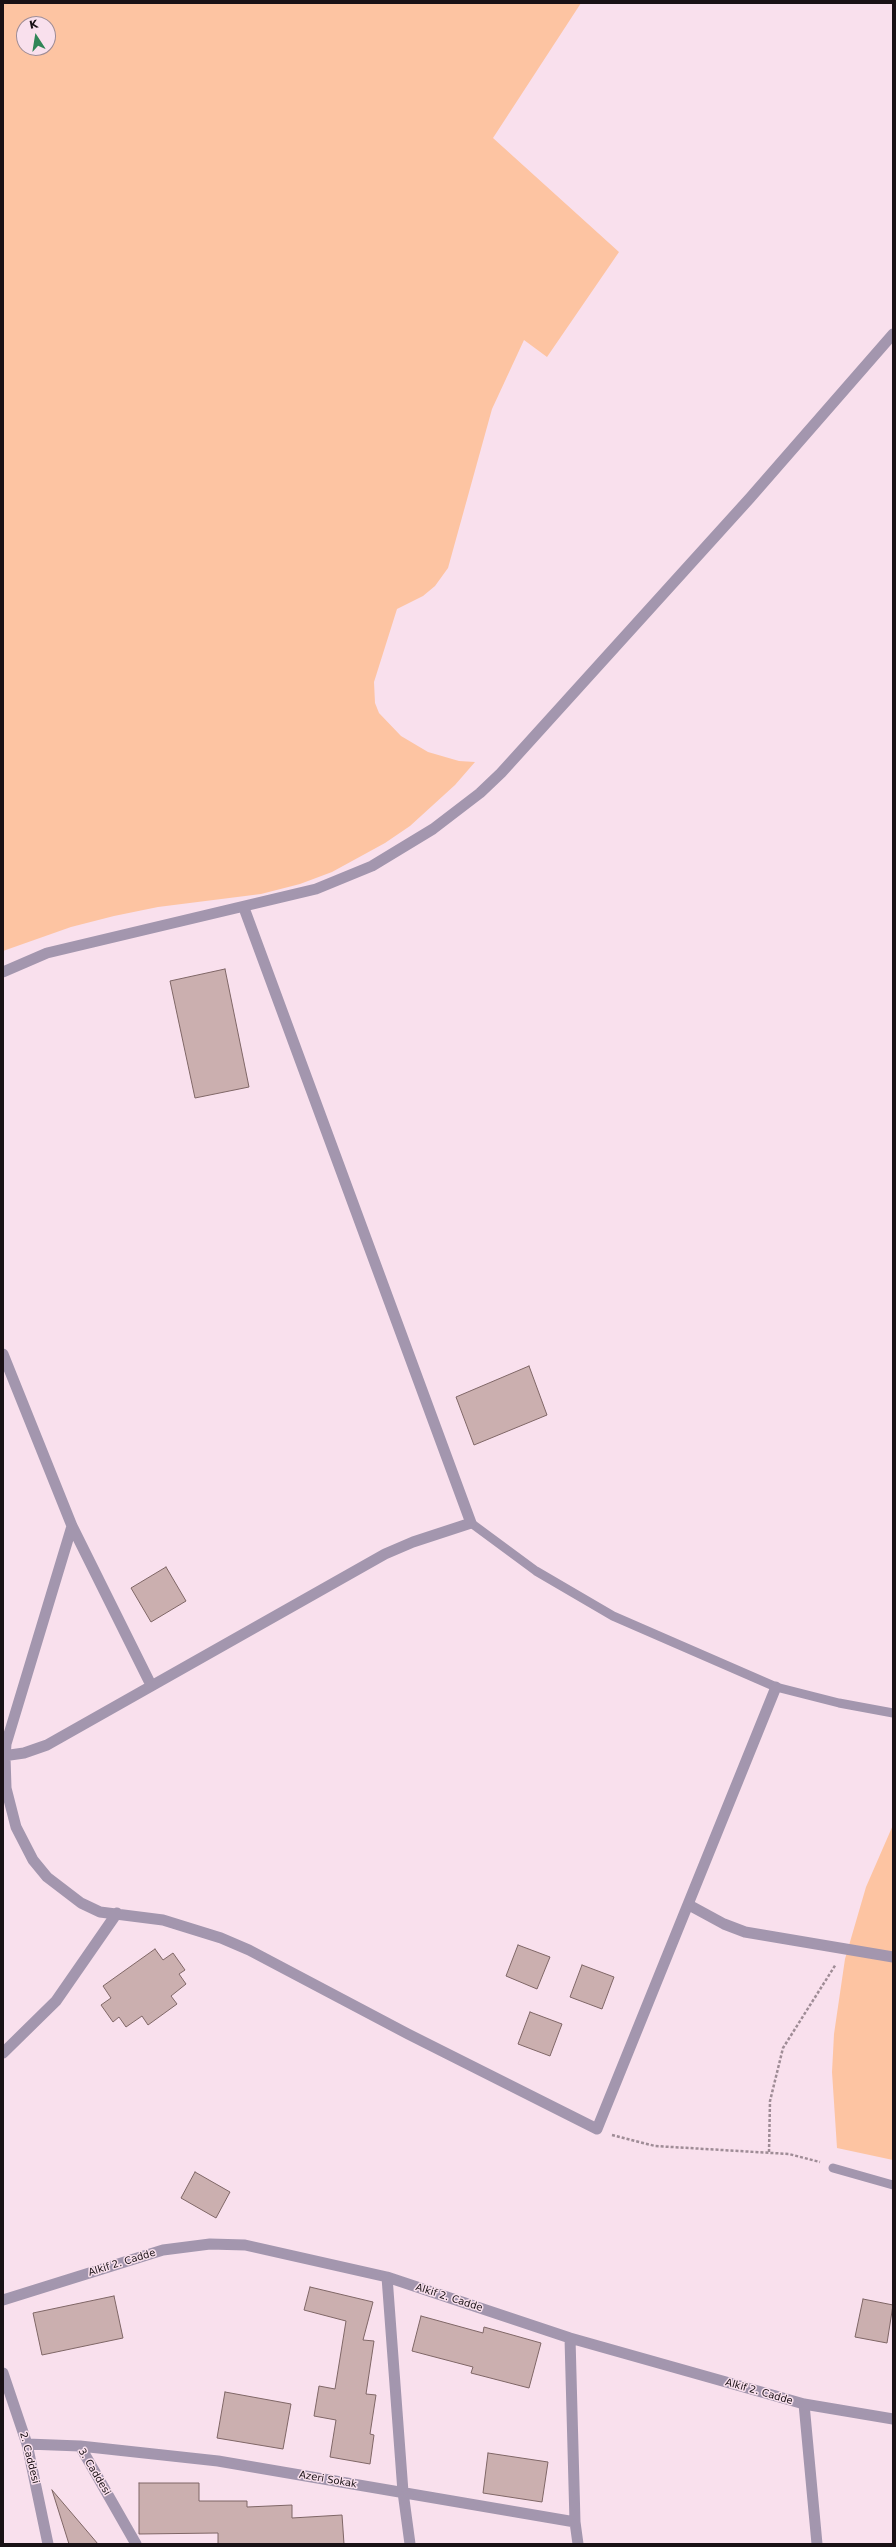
<!DOCTYPE html>
<style>
body{margin:0}
#map{position:relative;width:896px;height:2547px;overflow:hidden;background:#f9e0ed;font-family:"DejaVu Sans",sans-serif}
canvas{display:block}
.frame{position:absolute;inset:0;border:4px solid #191115;pointer-events:none}
.north{position:absolute;left:16px;top:16px;width:40px;height:40px;box-sizing:border-box;background:#f9e0ed;border:1px solid #9f8d97;border-radius:50%;rotate:348deg;font-size:11px;font-weight:700;line-height:16px;text-align:center;color:#191115}
.north::after{content:'';display:block;margin:auto;width:14px;height:18px;background:#318557;clip-path:polygon(50% 0,100% 100%,50% 72%,0 100%)}
</style>
<div id="map">
<canvas width="896" height="2547"></canvas>
<div class="frame"></div>
<div class="north">K</div>
</div>
<script>
const context = document.querySelector('canvas').getContext('2d');
context.lineJoin = 'round';
function fill(path, color) { context.fillStyle = color; context.fill(path, 'evenodd'); }
const shape = rows => new Path2D(rows.map(r => 'M' + r).join(''));
function strokePath(path, color, width, dash) { context.strokeStyle = color; context.lineWidth = width; context.lineCap = dash ? 'butt' : 'round'; context.setLineDash(dash || []); context.stroke(path); }
function drawText(font, color, halo, rows, align = 'center') {
  context.font = font + ' "DejaVu Sans",sans-serif'; context.lineWidth = 3; context.setLineDash([]); context.textBaseline = 'middle'; context.strokeStyle = halo; context.fillStyle = color; for (const [text, x, y, turn = 0] of rows) {
    context.save(); context.translate(x, y); context.rotate((+turn || 0) * Math.PI / 180); context.textAlign = isNaN(turn) ? turn : align; if (halo) context.strokeText(text, 0, 0); context.fillText(text, 0, 0); context.restore();
  }
}
fill(shape([
 [3,3,581,3,493,138,619,252,547,357,524,340,492,409,448,568,435,586,423,596,397,609,374,682,375,703,379,713,401,736,428,752,459,761,475,762,455,785,410,826,385,843,332,872,300,884,261,894,158,907,114,916,71,927,3,951],
 [24,24,48,24,48,48,24,48],
 [893,1825,893,2160,837,2148,832,2072,834,2034,845,1959,866,1887]
]), '#fdc4a2');
const building = shape([
 [225,969,249,1087,195,1098,170,981,225,969],
 [529,1366,547,1415,474,1445,456,1397,529,1366],
 [166,1567,186,1601,151,1622,131,1588,166,1567],
 [518,1945,550,1957,537,1989,506,1976,518,1945],
 [155,1949,163,1960,173,1953,185,1970,179,1974,186,1984,171,1996,177,2004,148,2025,142,2016,126,2027,119,2017,113,2022,101,2005,111,1998,103,1986,155,1949],
 [582,1965,614,1977,602,2009,570,1997,582,1965],
 [530,2012,562,2024,550,2056,518,2044,530,2012],
 [195,2172,230,2192,216,2218,181,2198,195,2172],
 [310,2287,373,2302,363,2340,374,2341,366,2394,376,2395,370,2434,374,2435,370,2464,330,2457,336,2420,314,2416,319,2386,335,2389,346,2321,304,2310,310,2287],
 [114,2296,123,2338,42,2355,33,2313,114,2296],
 [863,2299,893,2305,887,2343,855,2337,863,2299],
 [421,2316,483,2333,484,2327,541,2343,529,2388,471,2373,473,2367,412,2351,421,2316],
 [225,2392,291,2404,283,2449,217,2438,225,2392],
 [488,2453,548,2462,542,2502,483,2493,488,2453],
 [139,2483,199,2483,199,2501,247,2501,247,2507,292,2505,292,2518,342,2515,344,2544,218,2544,218,2533,139,2534,139,2483],
 [52,2490,98,2544,69,2544,52,2490]
]);
fill(building, '#cbafaf');
strokePath(building, '#7f6666', 1);
strokePath(shape([
 [612,2135,655,2146,789,2154,820,2162],
 [769,2152,770,2101,783,2048,836,1964]
]), '#9f8c96', 2.5, [3, 2]);
strokePath(shape([
 [471,1523,536,1571,613,1616,776,1687,839,1703,893,1713],
 [833,2168,893,2185]
]), '#a396ae', 9);
strokePath(shape([
 [3,972,47,953,316,889,372,866,433,829,480,793,501,773,750,498,893,334],
 [3,1354,72,1526,151,1685],
 [72,1526,6,1744,5,1757,6,1788,16,1827,33,1860,47,1877,81,1903,100,1912,163,1920,221,1938,249,1950,408,2034,597,2129,776,1687],
 [3,1756,24,1753,47,1745,385,1554,413,1542,471,1523,244,908],
 [689,1905,724,1924,745,1932,893,1957],
 [3,2053,56,2001,117,1913],
 [387,2277,403,2492,410,2544],
 [3,2300,163,2250,210,2244,245,2245,387,2277,570,2338,804,2404,893,2419],
 [570,2338,575,2522,578,2544],
 [3,2373,27,2444,48,2544],
 [804,2404,817,2544],
 [27,2444,80,2446,136,2544],
 [80,2446,218,2461,575,2522]
]), '#a396ae', 11);
drawText('10px', '#191115', '#f9e0ed', [
 ["Alkif 2. Cadde",122,2263,-17],
 ["Alkif 2. Cadde",449,2298,18],
 ["Alkif 2. Cadde",759,2392,16],
 ["2. Caddesi",29,2458,76],
 ["3. Caddesi",94,2472,59],
 ["Azeri Sokak",328,2480,10]
]);
</script>
